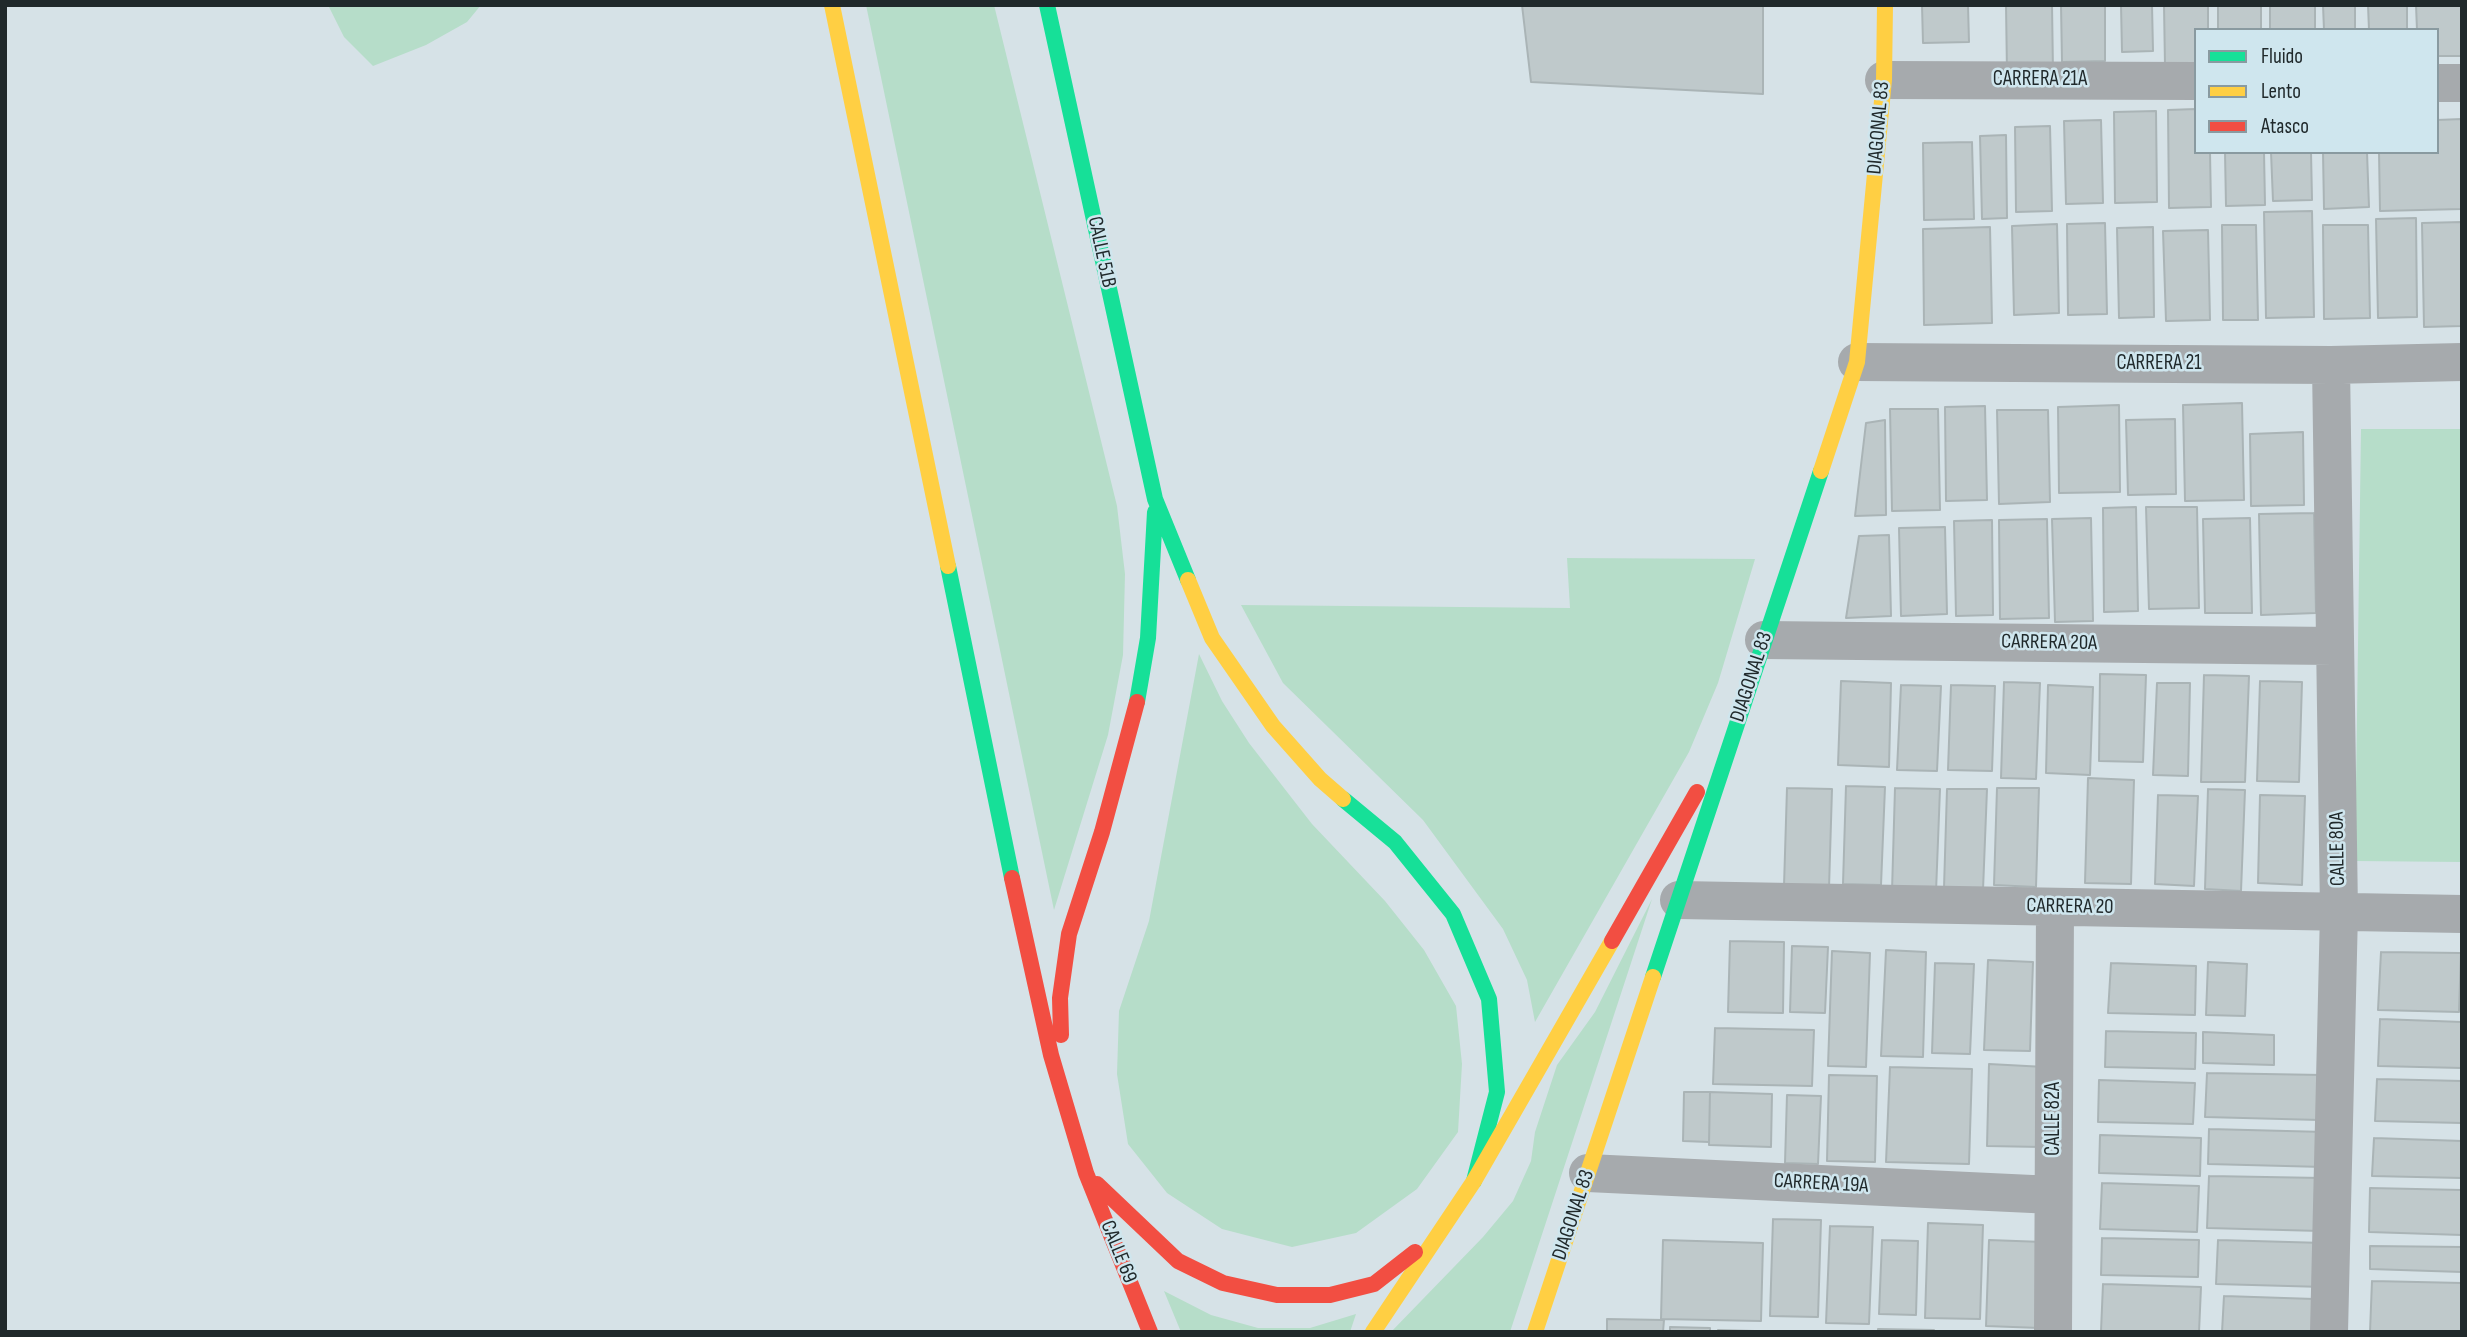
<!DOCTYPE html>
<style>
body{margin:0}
#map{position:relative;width:2467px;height:1337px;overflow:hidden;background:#d6e2e7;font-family:"Sofia Sans Condensed",sans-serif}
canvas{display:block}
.frame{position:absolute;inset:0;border:7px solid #20292b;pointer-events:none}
.legend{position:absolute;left:2194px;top:28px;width:245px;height:126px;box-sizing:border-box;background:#cfe6ee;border:2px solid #899aa0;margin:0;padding:9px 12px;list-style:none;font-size:21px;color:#20292b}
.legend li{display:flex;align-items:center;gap:14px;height:35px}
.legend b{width:35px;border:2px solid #899aa0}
</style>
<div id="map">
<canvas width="2467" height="1337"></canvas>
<div class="frame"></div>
<ul class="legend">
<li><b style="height:9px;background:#16e098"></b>Fluido</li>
<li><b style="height:9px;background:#ffcf43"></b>Lento</li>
<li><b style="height:9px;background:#f24e42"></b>Atasco</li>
</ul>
</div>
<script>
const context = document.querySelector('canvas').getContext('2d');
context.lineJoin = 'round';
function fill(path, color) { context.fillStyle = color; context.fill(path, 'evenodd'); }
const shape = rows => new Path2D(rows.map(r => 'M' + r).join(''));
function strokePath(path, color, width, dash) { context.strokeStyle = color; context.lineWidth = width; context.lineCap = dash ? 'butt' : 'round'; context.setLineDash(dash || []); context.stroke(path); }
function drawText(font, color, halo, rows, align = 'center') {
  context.font = font + ' "Sofia Sans Condensed",sans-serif'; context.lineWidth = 5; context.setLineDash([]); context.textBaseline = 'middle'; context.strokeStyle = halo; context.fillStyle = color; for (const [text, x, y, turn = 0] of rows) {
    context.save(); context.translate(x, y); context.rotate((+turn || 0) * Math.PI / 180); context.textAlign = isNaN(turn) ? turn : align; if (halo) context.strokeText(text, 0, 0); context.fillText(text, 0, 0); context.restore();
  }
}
fill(shape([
 [328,5,481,5,467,22,426,45,373,66,344,37],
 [866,5,994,5,1117,506,1125,574,1123,655,1108,735,1054,910],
 [2361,429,2462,429,2462,862,2355,861],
 [1567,558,1755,559,1718,683,1689,752,1535,1022,1527,980,1503,929,1423,820,1283,683,1241,605,1570,608],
 [1199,654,1222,701,1249,743,1312,824,1385,901,1424,950,1456,1006,1462,1064,1458,1132,1417,1189,1356,1233,1292,1247,1222,1229,1167,1193,1128,1144,1117,1074,1119,1011,1149,921],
 [1652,899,1510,1332,1391,1332,1483,1237,1513,1201,1531,1161,1535,1132,1557,1065,1595,1012],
 [1164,1291,1211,1315,1258,1328,1310,1328,1356,1314,1350,1332,1181,1332]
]), '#b6ddc9');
const building = shape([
 [1522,5,1763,5,1763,94,1531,82,1522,5],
 [1922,5,1968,5,1969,42,1923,43,1922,5],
 [2006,5,2052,5,2053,72,2007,73,2006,5],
 [2061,5,2105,5,2105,61,2062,62,2061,5],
 [2121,5,2152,5,2153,51,2122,52,2121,5],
 [2164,5,2208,5,2208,30,2196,30,2196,65,2165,66,2164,5],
 [2218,5,2261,5,2261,30,2218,30,2218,5],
 [2270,5,2315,5,2315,30,2270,30,2270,5],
 [2323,5,2355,5,2355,30,2324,30,2323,5],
 [2368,5,2407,5,2407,30,2369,30,2368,5],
 [2416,5,2462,5,2462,56,2437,56,2437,30,2417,30,2416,5],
 [2196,109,2196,152,2210,152,2211,207,2169,208,2168,110,2196,109],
 [2156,111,2157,202,2115,203,2114,112,2156,111],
 [2462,119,2462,209,2380,211,2379,152,2437,152,2437,120,2462,119],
 [2101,120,2103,203,2066,204,2064,121,2101,120],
 [2050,126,2052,211,2016,212,2015,127,2050,126],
 [2006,135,2007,218,1982,219,1980,136,2006,135],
 [1972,142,1974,219,1924,220,1923,143,1972,142],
 [2225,152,2264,152,2265,205,2226,206,2225,152],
 [2271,152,2311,152,2312,200,2273,201,2271,152],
 [2323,152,2367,152,2369,207,2324,209,2323,152],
 [2312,211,2314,317,2266,318,2264,212,2312,211],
 [2416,218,2417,317,2378,318,2376,219,2416,218],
 [2462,222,2462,326,2424,327,2422,223,2462,222],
 [2105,223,2107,314,2068,315,2067,224,2105,223],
 [2057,224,2059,313,2014,315,2012,226,2057,224],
 [2222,225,2256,225,2258,320,2223,320,2222,225],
 [2323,225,2368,225,2370,318,2324,319,2323,225],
 [1990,227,1992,323,1924,325,1923,229,1990,227],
 [2153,227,2154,317,2119,318,2117,228,2153,227],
 [2208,230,2210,320,2166,321,2163,231,2208,230],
 [2242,403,2244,500,2185,501,2183,405,2242,403],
 [2119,405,2120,492,2059,493,2058,407,2119,405],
 [1985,406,1987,500,1946,501,1945,407,1985,406],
 [1890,409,1938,409,1940,510,1892,511,1890,409],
 [1997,410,2048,410,2050,502,1999,504,1997,410],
 [2175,419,2176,494,2128,495,2126,420,2175,419],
 [1885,420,1886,515,1855,516,1866,423,1885,420],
 [2303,432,2304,505,2251,506,2250,434,2303,432],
 [2136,507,2138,611,2104,612,2103,508,2136,507],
 [2146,507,2197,507,2199,608,2149,609,2146,507],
 [2314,513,2316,613,2261,615,2259,514,2314,513],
 [2091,518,2093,621,2055,622,2052,519,2091,518],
 [2250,518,2252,613,2205,613,2203,519,2250,518],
 [2047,519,2049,618,2000,619,1999,520,2047,519],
 [1992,520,1993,615,1956,616,1954,521,1992,520],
 [1945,527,1947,614,1901,616,1899,528,1945,527],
 [1889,535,1891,616,1846,618,1859,536,1889,535],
 [2100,674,2146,675,2143,762,2099,761,2100,674],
 [2204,675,2249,676,2245,782,2201,782,2204,675],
 [1841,681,1891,683,1889,767,1838,765,1841,681],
 [2260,681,2302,682,2299,782,2257,781,2260,681],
 [2004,682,2040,683,2036,779,2001,778,2004,682],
 [2157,683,2190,683,2188,776,2153,775,2157,683],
 [1901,685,1941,686,1937,771,1897,770,1901,685],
 [1951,685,1995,686,1992,771,1948,770,1951,685],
 [2048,685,2093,687,2090,775,2046,773,2048,685],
 [2088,778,2134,780,2131,884,2085,883,2088,778],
 [1846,786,1885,787,1881,885,1843,884,1846,786],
 [1787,788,1832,789,1829,888,1784,886,1787,788],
 [1895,788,1940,789,1936,892,1892,891,1895,788],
 [1997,788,2039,788,2036,887,1994,885,1997,788],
 [1947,789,1987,789,1983,890,1944,888,1947,789],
 [2208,789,2245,790,2241,891,2205,889,2208,789],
 [2158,795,2198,796,2194,886,2155,884,2158,795],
 [2260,795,2305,796,2302,885,2258,883,2260,795],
 [1730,941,1784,942,1783,1013,1728,1012,1730,941],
 [1792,946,1828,947,1825,1013,1790,1012,1792,946],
 [1886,950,1926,952,1923,1057,1881,1056,1886,950],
 [1832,951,1870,953,1866,1067,1828,1066,1832,951],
 [2381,952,2461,953,2459,1012,2378,1010,2381,952],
 [1988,960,2033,962,2030,1051,1984,1050,1988,960],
 [2208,962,2247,964,2245,1016,2206,1015,2208,962],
 [1935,963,1974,964,1970,1054,1932,1053,1935,963],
 [2111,963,2196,966,2195,1015,2108,1013,2111,963],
 [2380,1019,2462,1022,2462,1068,2378,1066,2380,1019],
 [1715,1028,1814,1030,1812,1086,1713,1084,1715,1028],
 [2106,1031,2196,1033,2195,1069,2105,1067,2106,1031],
 [2203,1032,2274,1035,2274,1065,2203,1063,2203,1032],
 [1989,1064,2045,1067,2042,1147,1987,1146,1989,1064],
 [1890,1067,1972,1069,1969,1164,1886,1162,1890,1067],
 [2207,1073,2322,1075,2320,1120,2205,1117,2207,1073],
 [1829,1075,1877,1076,1875,1162,1827,1161,1829,1075],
 [2377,1079,2462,1081,2462,1123,2375,1121,2377,1079],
 [2099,1080,2195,1083,2193,1124,2098,1122,2099,1080],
 [1684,1092,1710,1092,1709,1142,1683,1141,1684,1092],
 [1710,1092,1772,1094,1771,1147,1709,1145,1710,1092],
 [1787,1095,1821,1096,1818,1164,1785,1163,1787,1095],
 [2209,1129,2325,1132,2324,1167,2208,1164,2209,1129],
 [2100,1135,2201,1138,2200,1176,2099,1173,2100,1135],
 [2374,1138,2462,1141,2462,1178,2372,1176,2374,1138],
 [2209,1176,2322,1178,2321,1231,2207,1228,2209,1176],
 [2102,1183,2199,1186,2197,1232,2100,1229,2102,1183],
 [2370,1188,2462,1190,2462,1235,2369,1232,2370,1188],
 [1773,1219,1821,1220,1818,1317,1770,1316,1773,1219],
 [1928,1223,1983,1225,1980,1319,1925,1318,1928,1223],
 [1830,1226,1873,1227,1869,1324,1826,1323,1830,1226],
 [2102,1238,2199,1240,2198,1277,2101,1275,2102,1238],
 [1663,1240,1763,1243,1761,1321,1661,1319,1663,1240],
 [1882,1240,1918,1241,1916,1315,1879,1314,1882,1240],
 [1989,1240,2043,1242,2040,1328,1986,1326,1989,1240],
 [2218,1240,2324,1243,2324,1287,2216,1284,2218,1240],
 [2370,1246,2462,1247,2462,1272,2370,1269,2370,1246],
 [2372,1281,2462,1283,2462,1332,2370,1332,2372,1281],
 [2103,1284,2201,1287,2199,1332,2101,1331,2103,1284],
 [2224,1296,2314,1299,2313,1332,2222,1332,2224,1296],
 [1607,1319,1664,1320,1663,1332,1607,1332,1607,1319],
 [1670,1327,1710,1328,1710,1332,1670,1332,1670,1327],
 [1878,1329,1934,1330,1878,1332,1878,1329],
 [1718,1330,1791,1332,1718,1332,1718,1330]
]);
fill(building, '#bfc9cb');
strokePath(building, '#aab4b6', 2);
strokePath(shape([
 [1884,80,2196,81],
 [2437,83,2462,83],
 [1857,362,2331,365,2462,362],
 [1764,640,2333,646],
 [1679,900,2462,914],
 [1588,1173,2053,1195],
 [2053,1332,2055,907],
 [2329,1332,2339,912,2331,365]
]), '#a6aaad', 38);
strokePath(shape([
 [1047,5,1155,499,1188,580],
 [948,566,1012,878],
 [1137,702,1148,638,1155,512],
 [1343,799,1395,842,1453,914,1489,999,1497,1092,1474,1181],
 [1653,977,1821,471]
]), '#16e098', 16);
strokePath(shape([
 [832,5,948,566],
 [1821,471,1857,362,1884,80,1885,5],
 [1188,580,1212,638,1273,726,1320,779,1343,799],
 [1373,1332,1474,1181,1612,941],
 [1535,1332,1653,977]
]), '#ffcf43', 16);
strokePath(shape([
 [1012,878,1051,1055,1086,1173,1150,1332],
 [1612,941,1697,792],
 [1061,1035,1060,998,1069,934,1102,832,1137,702],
 [1097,1184,1178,1261,1223,1283,1277,1295,1330,1295,1374,1284,1415,1252]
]), '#f24e42', 16);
drawText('21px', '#20292b', '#cfe6ee', [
 ["CARRERA 21A",2040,80],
 ["DIAGONAL 83",1879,128,-85],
 ["CALLE 51B",1101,252,78],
 ["CARRERA 21",2159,364],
 ["CARRERA 20A",2049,643,1],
 ["DIAGONAL 83",1752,677,-72],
 ["CALLE 80A",2338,849,-91],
 ["CARRERA 20",2070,907,1],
 ["CALLE 82A",2054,1119,-90],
 ["CARRERA 19A",1821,1184,3],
 ["DIAGONAL 83",1574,1215,-72],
 ["CALLE 69",1118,1252,68]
]);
</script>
